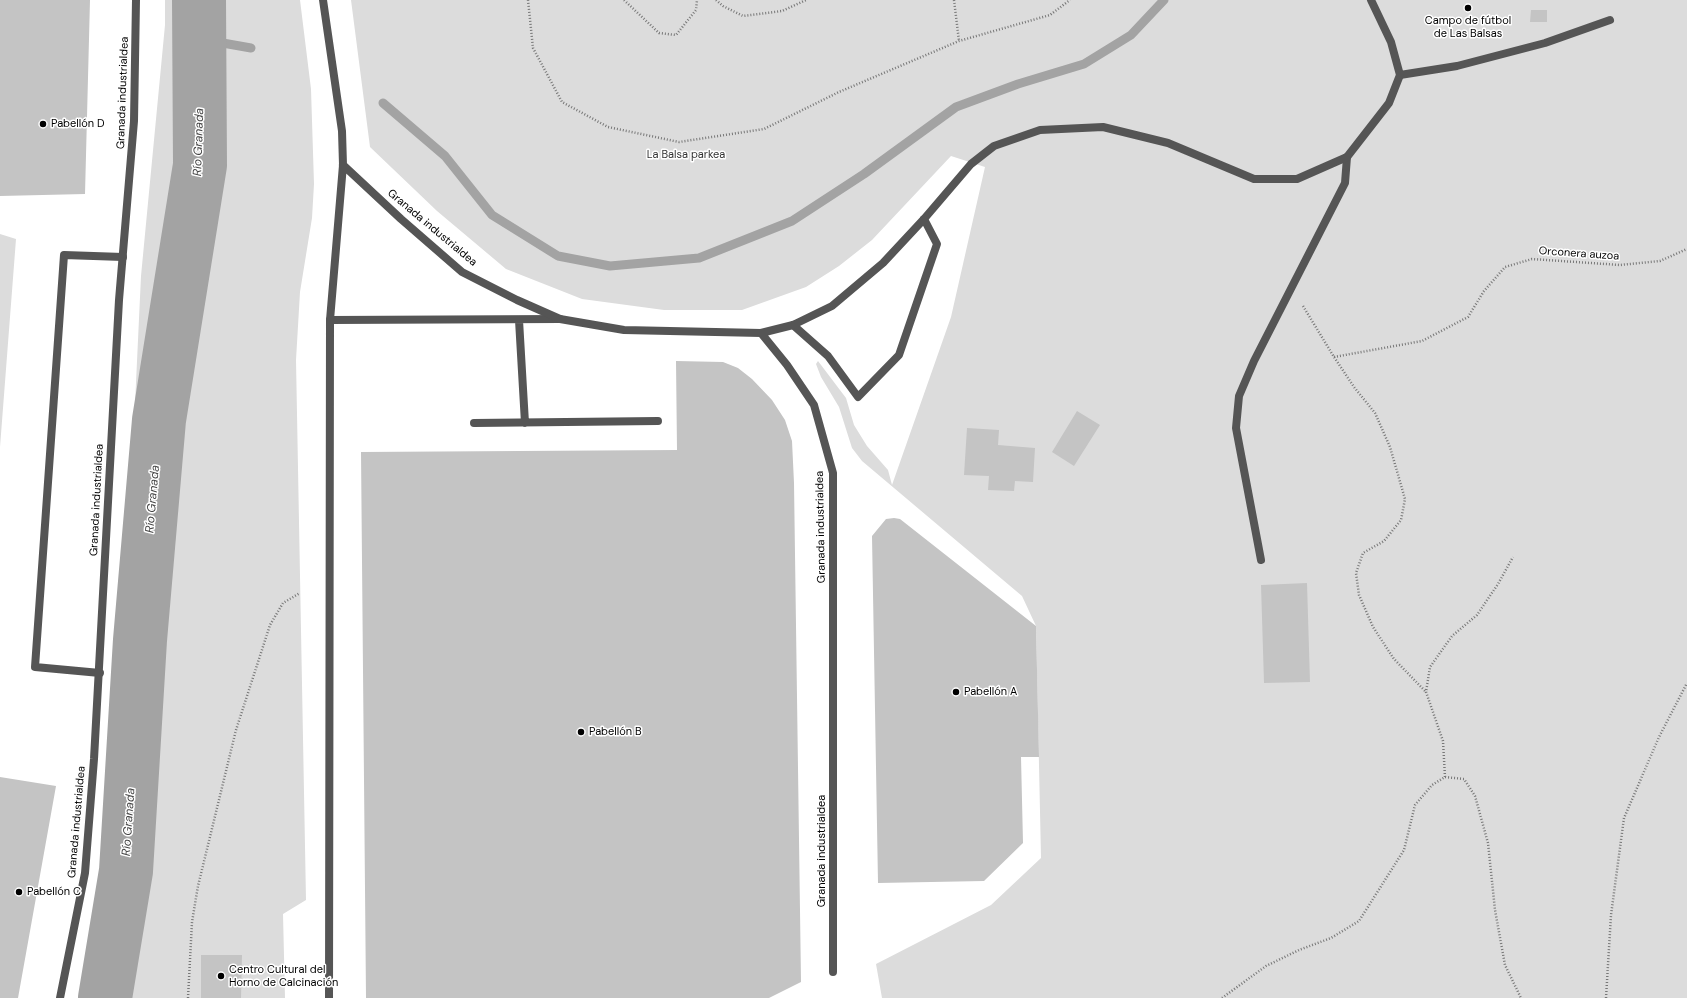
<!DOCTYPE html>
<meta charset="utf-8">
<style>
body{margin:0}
canvas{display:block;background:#fff}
</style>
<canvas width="1687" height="998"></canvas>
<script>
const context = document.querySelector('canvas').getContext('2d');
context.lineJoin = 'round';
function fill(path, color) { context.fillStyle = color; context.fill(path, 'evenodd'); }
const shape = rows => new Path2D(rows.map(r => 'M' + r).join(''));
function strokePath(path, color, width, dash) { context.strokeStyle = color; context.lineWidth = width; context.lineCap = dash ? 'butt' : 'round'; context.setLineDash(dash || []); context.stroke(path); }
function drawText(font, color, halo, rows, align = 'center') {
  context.font = font + ' "DM Sans",sans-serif'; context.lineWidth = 3; context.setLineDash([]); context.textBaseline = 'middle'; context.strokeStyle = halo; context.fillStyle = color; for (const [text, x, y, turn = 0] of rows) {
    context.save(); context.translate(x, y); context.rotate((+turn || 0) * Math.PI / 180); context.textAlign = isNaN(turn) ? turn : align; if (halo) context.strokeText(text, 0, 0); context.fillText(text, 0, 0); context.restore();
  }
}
fill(shape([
 [165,0,300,0,311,89,314,184,312,218,300,292,296,360,306,900,283,914,285,998,83,998,108,872,123,660,141,276,165,25],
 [351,0,1687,0,1687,998,882,998,876,964,991,905,1041,858,1036,626,1022,596,862,461,852,448,839,407,821,377,816,364,818,361,846,398,854,425,867,446,888,470,892,485,951,317,985,167,951,156,872,240,839,266,806,287,742,310,664,310,582,299,506,269,437,211,370,147],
 [0,234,16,239,0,447]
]), '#dcdcdc');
strokePath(shape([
 [199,35,217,42,251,48],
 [383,103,445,156,492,215,558,256,610,266,699,258,792,221,864,174,956,107,1018,84,1084,64,1131,35,1164,0]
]), '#a3a3a3', 9);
strokePath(shape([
 [105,998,126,871,140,640,159,420,200,165,199,0]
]), '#a3a3a3', 54);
fill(shape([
 [0,0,90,0,85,194,0,196],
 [1531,10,1547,10,1547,22,1530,22],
 [676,361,723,362,738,368,752,379,772,400,785,420,792,441,794,483,801,982,769,998,366,998,361,452,677,450],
 [1077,411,1100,425,1074,466,1052,452],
 [967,428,999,430,998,445,1035,448,1033,482,1015,481,1014,491,988,490,989,476,964,475],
 [894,518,900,519,1036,626,1039,757,1021,757,1023,843,984,881,878,883,872,536,886,519],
 [1307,583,1310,682,1264,683,1261,585],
 [0,777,56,786,18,998,0,998],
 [201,955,242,955,241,998,201,998]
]), '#c4c4c4');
strokePath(shape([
 [528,0,533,48,562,102,608,127,679,142,764,129,839,92,959,41,1050,15,1070,0],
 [624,0,659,33,676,35,696,10,697,0],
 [716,0,723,6,743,16,782,11,806,0],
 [954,0,959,41],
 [1303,306,1334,357,1354,387,1375,413,1390,447,1405,499,1401,520,1384,541,1363,553,1356,573,1359,595,1373,627,1394,659,1426,692],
 [1334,357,1422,341,1468,317,1484,291,1505,267,1532,259,1620,265,1660,261,1687,249],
 [1445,777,1443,741,1426,692,1430,667,1452,636,1477,615,1498,584,1513,557],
 [188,998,192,922,198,886,236,730,270,625,283,603,300,593],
 [1222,998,1266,966,1299,950,1331,938,1359,921,1404,850,1415,805,1432,785,1445,777,1464,779,1475,796,1488,843,1495,910,1505,965,1521,998],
 [1606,998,1611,915,1624,818,1659,737,1687,683]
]), '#777', 2.5, [1, 2]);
strokePath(shape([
 [1400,75,1457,66,1545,43,1610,20],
 [330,320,560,319],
 [519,320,525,423],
 [793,325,828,356,858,397,899,355,937,244,924,219],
 [474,423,658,421],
 [1261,560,1236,428,1239,396,1254,361,1345,183,1347,157],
 [100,673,35,667,64,255,123,257]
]), '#555', 8);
strokePath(shape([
 [323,0,342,131,343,165,330,320,329,998],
 [343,165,401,219,462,272,517,300,560,319,624,330,761,333,793,325,832,306,883,263,924,219,971,164,994,146,1040,130,1103,127,1168,143,1254,179,1297,179,1347,157,1389,103,1400,75,1391,42,1371,0],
 [761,333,787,365,814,405,833,473,833,972],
 [60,998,85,873,94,759,119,300,134,121,136,0]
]), '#555', 8);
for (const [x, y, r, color] of [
 [1468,8,4,"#000"],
 [43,124,4,"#000"],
 [956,692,4,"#000"],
 [581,732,4,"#000"],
 [19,892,4,"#000"],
 [221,976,4,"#000"]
]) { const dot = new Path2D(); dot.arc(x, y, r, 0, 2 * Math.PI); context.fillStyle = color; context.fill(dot); strokePath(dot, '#fff', 1.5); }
drawText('11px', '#000', '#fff', [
 ["Campo de fútbol",1468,21,"center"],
 ["de Las Balsas",1468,34,"center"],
 ["Pabellón D",51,124],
 ["Pabellón A",964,692],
 ["Pabellón B",589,732],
 ["Pabellón C",27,892],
 ["Centro Cultural del",229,970],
 ["Horno de Calcinación",229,983]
], 'left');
drawText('11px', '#000', '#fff', [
 ["Granada industrialdea",123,93,-88],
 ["Granada industrialdea",432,228,40],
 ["Orconera auzoa",1579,254,4],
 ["Granada industrialdea",97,500,-87],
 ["Granada industrialdea",821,527,-91],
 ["Granada industrialdea",77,822,-85],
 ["Granada industrialdea",822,851,-90]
]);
drawText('11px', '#333', '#fff', [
 ["La Balsa parkea",686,155]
]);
drawText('italic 12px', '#444', '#fff', [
 ["Río Granada",199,142,-88],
 ["Río Granada",153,499,-85],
 ["Río Granada",129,822,-86]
]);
</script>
